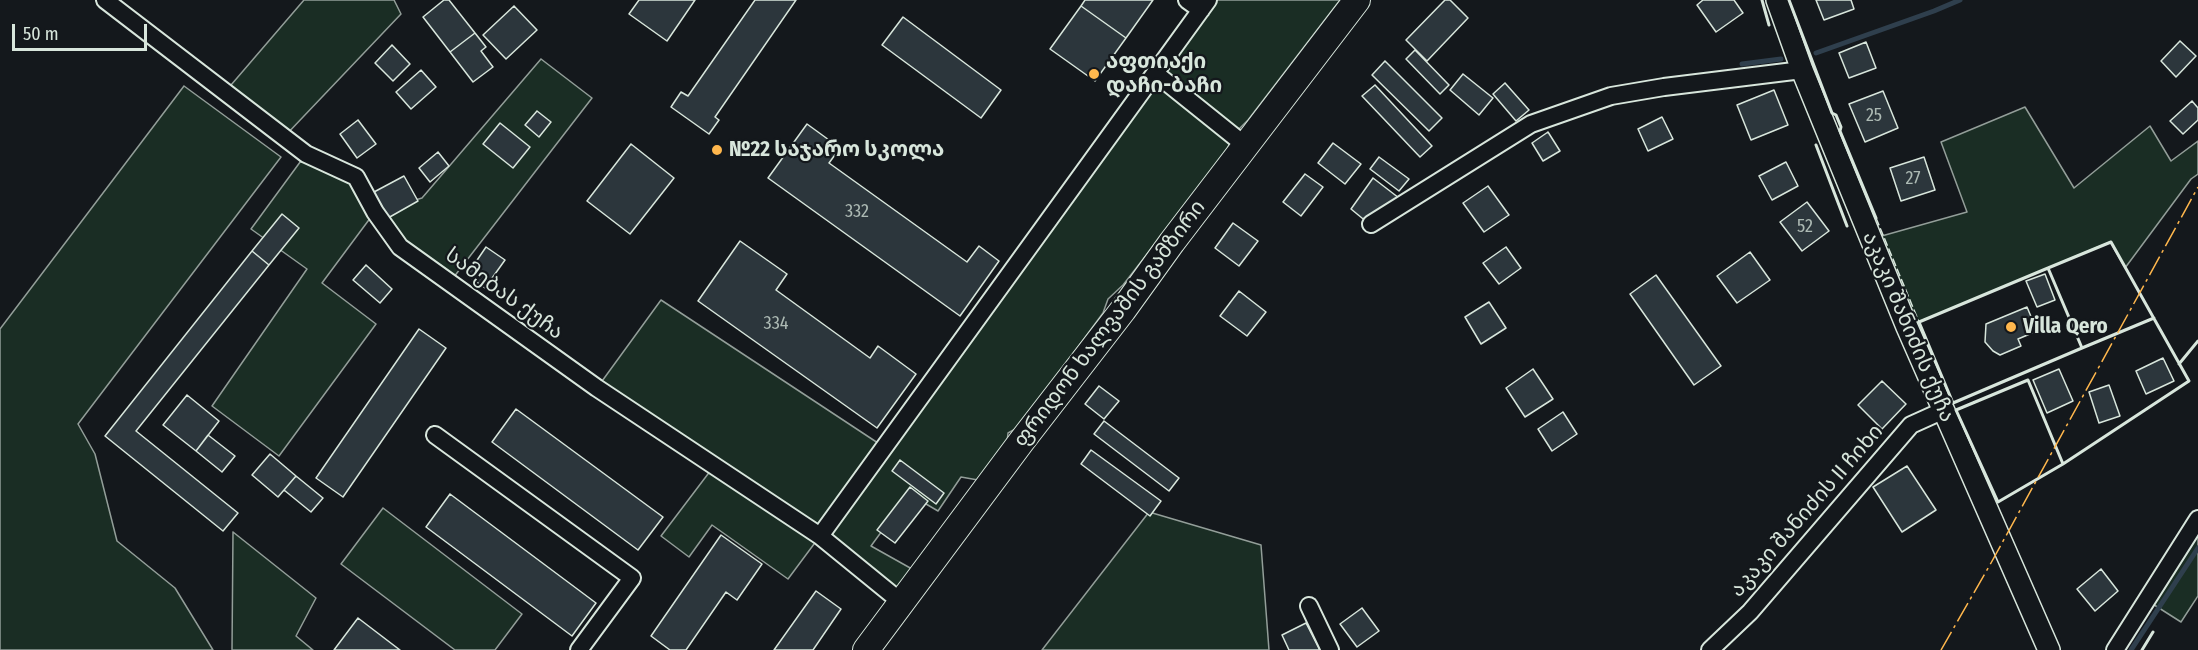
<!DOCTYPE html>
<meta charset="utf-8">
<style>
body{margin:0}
#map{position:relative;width:2198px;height:650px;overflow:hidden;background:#14181c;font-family:"Fira Sans Condensed",sans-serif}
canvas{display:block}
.scale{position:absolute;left:12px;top:24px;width:135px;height:27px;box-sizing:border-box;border:3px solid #d8e6dc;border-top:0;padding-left:8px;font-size:18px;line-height:21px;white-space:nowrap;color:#d8e6dc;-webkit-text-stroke:4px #14181c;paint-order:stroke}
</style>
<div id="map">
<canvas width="2198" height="650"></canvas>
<div class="scale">50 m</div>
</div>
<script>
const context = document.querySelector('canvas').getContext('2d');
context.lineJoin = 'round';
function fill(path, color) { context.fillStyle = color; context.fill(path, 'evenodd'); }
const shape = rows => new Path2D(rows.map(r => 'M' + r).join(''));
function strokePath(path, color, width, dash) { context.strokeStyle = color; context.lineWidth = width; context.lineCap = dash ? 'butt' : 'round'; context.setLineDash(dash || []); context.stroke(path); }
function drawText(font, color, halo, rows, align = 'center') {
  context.font = font + ' "Fira Sans Condensed","Noto Sans Georgian",sans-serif'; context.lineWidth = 4.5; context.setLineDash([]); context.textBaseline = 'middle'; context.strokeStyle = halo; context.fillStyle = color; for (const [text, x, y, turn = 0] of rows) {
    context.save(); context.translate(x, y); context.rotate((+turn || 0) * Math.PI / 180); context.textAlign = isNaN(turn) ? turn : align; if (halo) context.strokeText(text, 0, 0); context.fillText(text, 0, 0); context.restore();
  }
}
const green = shape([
 [304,0,394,0,401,14,284,137,225,92,304,0],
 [1208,0,1340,0,1248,120,1233,135,1225,154,1123,285,1108,299,1103,313,1019,427,1008,433,1007,442,978,480,961,477,938,511,909,494,871,546,912,569,893,595,820,536,788,579,712,525,689,557,661,536,714,466,597,388,661,300,884,447,1208,0],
 [541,59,592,98,450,282,374,213,322,283,376,324,279,456,212,406,307,269,251,229,306,154,356,177,375,212,422,198,541,59],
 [184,86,281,157,78,424,95,454,117,541,175,588,213,650,0,650,0,329,184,86],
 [2025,107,2074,188,2150,126,2171,161,2198,141,2198,174,2191,179,2125,268,2110,242,1907,327,1871,239,1967,212,1941,142,2025,107],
 [383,508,522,614,495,650,455,650,341,564,383,508],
 [1149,512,1261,545,1269,650,1042,650,1149,512],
 [2198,519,2198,596,2181,622,2148,601,2198,519],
 [233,532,316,598,296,636,313,650,232,650,233,532]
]);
fill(green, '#1a2d24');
strokePath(green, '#939e99', 1.5);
strokePath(shape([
 [1816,53,1934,11,1960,0],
 [1742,64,1781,59],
 [2131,650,2198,548]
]), '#2f3f4d', 5);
const building = shape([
 [444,0,449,0,475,33,450,52,423,17,444,0],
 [639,0,695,0,667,41,629,14,639,0],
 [755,0,796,0,715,117,719,120,709,134,671,107,681,92,688,96,755,0],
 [1085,0,1153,0,1126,38,1081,6,1085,0],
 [1445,0,1450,0,1468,18,1427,61,1406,40,1445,0],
 [1703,0,1734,0,1743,13,1716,32,1697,5,1703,0],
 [1816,0,1851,0,1854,9,1824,20,1816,0],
 [514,6,537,30,506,59,483,35,514,6],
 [1081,6,1126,38,1095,81,1050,49,1081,6],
 [903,17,1001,90,981,118,882,45,903,17],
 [475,33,486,47,481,51,493,67,473,82,450,52,475,33],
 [2180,41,2196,56,2176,77,2161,61,2180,41],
 [1866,42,1876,68,1849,78,1839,53,1866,42],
 [392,45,410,64,393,81,375,63,392,45],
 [1415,50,1449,85,1440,94,1406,59,1415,50],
 [1385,61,1442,118,1429,131,1372,75,1385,61],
 [421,70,436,87,411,109,396,92,421,70],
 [1463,74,1493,98,1479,115,1450,90,1463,74],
 [1505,83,1529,110,1516,121,1493,94,1505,83],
 [1375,85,1432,146,1420,157,1362,96,1375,85],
 [1774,90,1788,125,1751,140,1737,105,1774,90],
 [1883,91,1898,128,1865,142,1849,104,1883,91],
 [2192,101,2198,108,2198,120,2183,134,2170,121,2192,101],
 [537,111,551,122,539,137,525,125,537,111],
 [1662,117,1673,139,1648,151,1638,129,1662,117],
 [358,120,376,144,357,158,340,134,358,120],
 [500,123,530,147,513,168,483,144,500,123],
 [807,124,840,148,829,163,967,262,979,246,999,261,960,316,768,178,807,124],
 [1548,132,1560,151,1543,161,1532,143,1548,132],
 [1333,143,1361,164,1345,184,1318,163,1333,143],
 [631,144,674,178,630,234,587,201,631,144],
 [438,152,449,166,430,182,419,168,438,152],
 [1379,157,1409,179,1399,191,1370,169,1379,157],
 [1924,157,1935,190,1901,201,1890,168,1924,157],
 [1786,162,1798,186,1772,200,1759,176,1786,162],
 [1305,174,1323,187,1301,216,1283,202,1305,174],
 [404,176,418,201,388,218,374,192,404,176],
 [1373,178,1399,198,1368,223,1351,209,1373,178],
 [1488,186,1509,215,1484,232,1463,203,1488,186],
 [1807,202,1829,231,1802,251,1780,222,1807,202],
 [282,214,299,228,269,265,252,251,282,214],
 [1233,223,1258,241,1239,266,1215,248,1233,223],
 [740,241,787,274,776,290,870,358,878,346,916,374,877,428,698,301,740,241],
 [486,247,505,260,485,288,467,275,486,247],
 [1506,247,1521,268,1499,284,1483,263,1506,247],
 [252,251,269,265,136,431,238,513,223,531,105,436,252,251],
 [1750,252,1770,280,1737,303,1717,276,1750,252],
 [366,265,392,289,380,303,353,280,366,265],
 [2045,274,2055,300,2037,307,2026,281,2045,274],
 [1656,275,1721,366,1694,385,1630,294,1656,275],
 [1239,291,1266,312,1247,336,1220,316,1239,291],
 [1489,302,1506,328,1481,344,1465,317,1489,302],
 [2027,307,2037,331,2018,339,2021,346,2000,355,1993,351,1985,342,1986,324,2027,307],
 [419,329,446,348,343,497,316,478,419,329],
 [2163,358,2174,381,2146,394,2136,371,2163,358],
 [1533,369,1553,399,1525,417,1506,388,1533,369],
 [2059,369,2073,401,2047,413,2033,380,2059,369],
 [1882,381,1906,404,1882,429,1858,405,1882,381],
 [2109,385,2120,416,2099,423,2089,392,2109,385],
 [1099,386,1119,401,1104,419,1085,404,1099,386],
 [187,395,219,421,196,451,163,425,187,395],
 [516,409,663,517,638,550,492,442,516,409],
 [1563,412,1577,434,1552,451,1538,429,1563,412],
 [1104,421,1179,478,1169,491,1094,434,1104,421],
 [208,435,235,456,222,472,196,451,208,435],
 [1091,450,1161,501,1150,516,1081,464,1091,450],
 [270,454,296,476,278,497,252,475,270,454],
 [900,460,944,493,936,504,892,471,900,460],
 [1907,466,1936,510,1902,532,1873,487,1907,466],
 [296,476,323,498,311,512,284,490,296,476],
 [910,487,928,501,895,543,877,530,910,487],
 [450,494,596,603,572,636,426,527,450,494],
 [721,535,762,564,737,600,726,592,686,650,670,650,651,636,721,535],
 [2101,569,2118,591,2095,611,2077,589,2101,569],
 [816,591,841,609,813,650,774,650,816,591],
 [1362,608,1379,631,1357,647,1340,624,1362,608],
 [358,618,400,650,334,650,358,618],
 [1306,623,1320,650,1289,650,1282,635,1306,623]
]);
fill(building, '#2c363c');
strokePath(building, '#d8e6dc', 1.5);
const minor = shape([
 [105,0,306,154,356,177,375,212,400,247,597,388,820,536,901,602],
 [1187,0,1201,10],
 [1155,73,1246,146],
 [1371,224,1531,124,1611,96,1664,87,1802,70],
 [435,435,632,578,579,650],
 [820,536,1208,0],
 [1309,606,1330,650],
 [1710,650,1750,612,1911,425,1942,411],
 [2115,650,2198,519]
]);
const tertiary = shape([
 [1777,0,1802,70,1907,327,2049,650]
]);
const primary = shape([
 [866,650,1021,442,1123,310,1172,242,1357,0]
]);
strokePath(minor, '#d8e6dc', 20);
strokePath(tertiary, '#d8e6dc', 24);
strokePath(primary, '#d8e6dc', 28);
strokePath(minor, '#14181c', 16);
strokePath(tertiary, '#14181c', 21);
strokePath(primary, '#14181c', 26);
strokePath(shape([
 [1876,218,1919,322]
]), '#d8e6dc', 1.5, [8, 3]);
strokePath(shape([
 [1762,0,1769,25],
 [1789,0,1832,113,1836,115,1841,127,1840,131,1876,218],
 [1816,145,1847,226],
 [2048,268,2082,348,1953,403,1919,322,2048,268],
 [2048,268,2111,242,2189,381,2063,464],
 [2082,348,2154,318],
 [2179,364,2198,341],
 [2028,380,2063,464,1998,502,1956,410,2028,380],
 [2142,650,2153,632]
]), '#d8e6dc', 3);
strokePath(shape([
 [1941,650,1991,563,2198,187]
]), '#ffb74d', 1.5, [21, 4.5, 3, 4.5]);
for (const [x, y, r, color] of [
 [1094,74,6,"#ffb74d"],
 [717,150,6,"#ffb74d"],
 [2011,327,6,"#ffb74d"]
]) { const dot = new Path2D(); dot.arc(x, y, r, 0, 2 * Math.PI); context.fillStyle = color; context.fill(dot); strokePath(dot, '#14181c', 2); }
drawText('18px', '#adbab4', null, [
 ["25",1874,116],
 ["27",1913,179],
 ["332",857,212],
 ["52",1805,227],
 ["334",776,324]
]);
drawText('bold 21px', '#d8e6dc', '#14181c', [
 ["აფთიაქი",1106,62],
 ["დაჩი-ბაჩი",1106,86],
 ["№22 საჯარო სკოლა",729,150],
 ["Villa Qero",2023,327]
], 'left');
drawText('21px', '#d8e6dc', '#14181c', [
 ["სამებას ქუჩა",504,294,36],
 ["ფრიდონ ხალვაშის გამზირი",1110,324,-53],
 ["აკაკი შანიძის ქუჩა",1908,327,67],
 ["აკაკი შანიძის II ჩიხი",1807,511,-49]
]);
</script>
